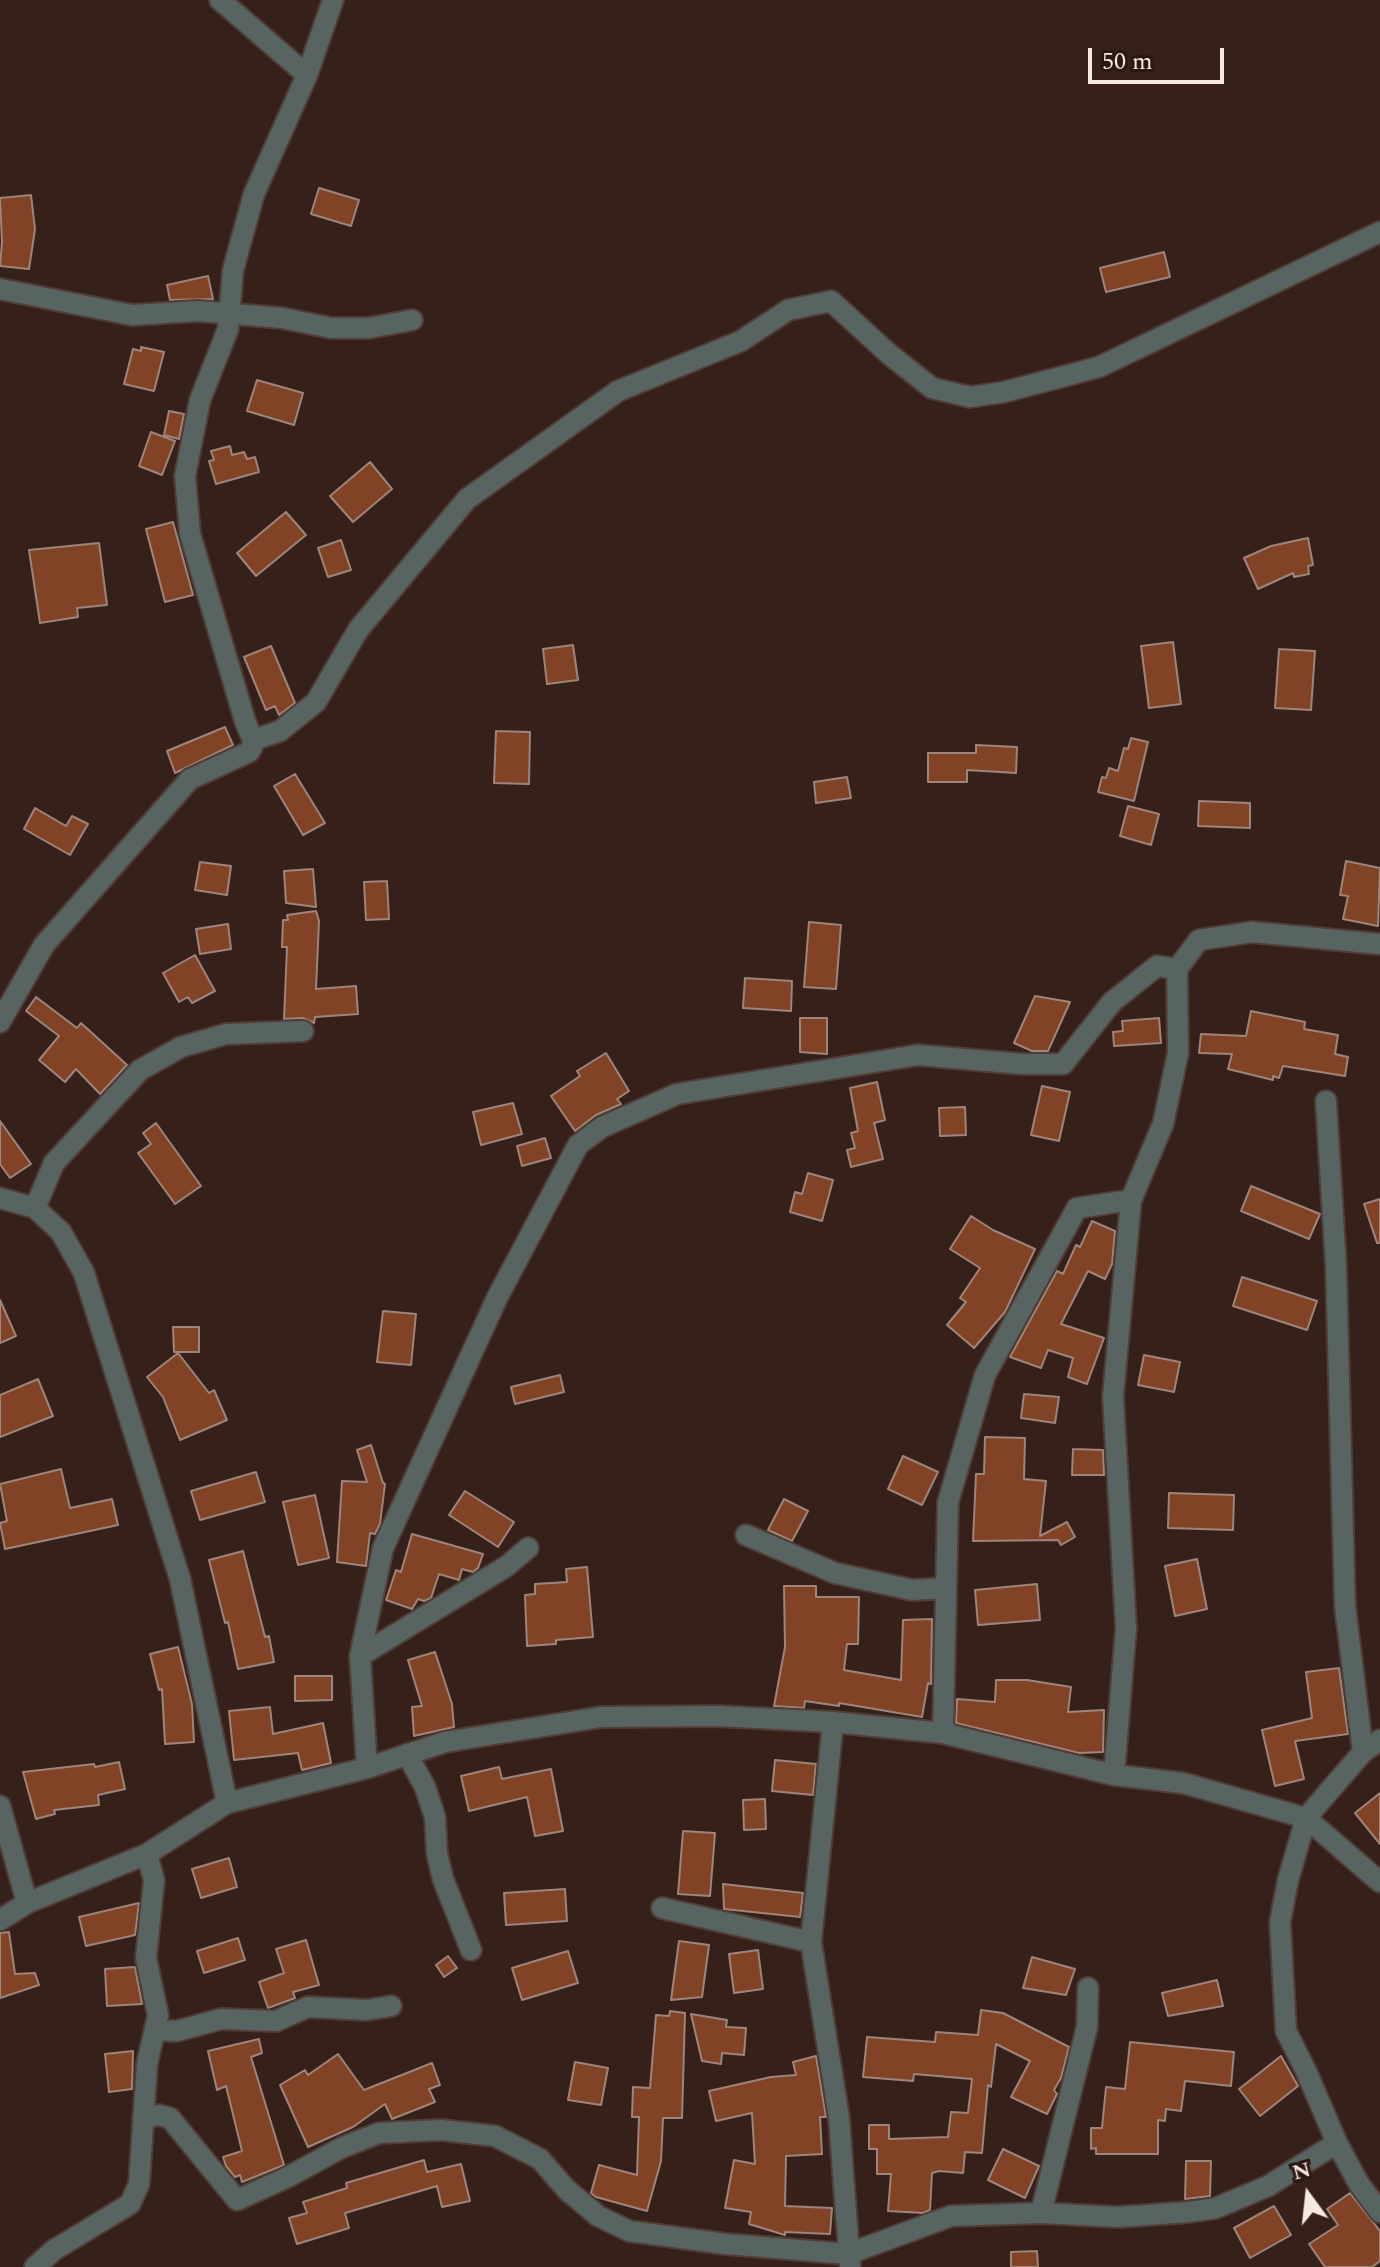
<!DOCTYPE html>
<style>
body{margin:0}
#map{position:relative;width:1380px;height:2267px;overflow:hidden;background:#352119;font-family:Spectral,serif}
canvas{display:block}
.north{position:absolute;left:1268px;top:2155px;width:80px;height:80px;-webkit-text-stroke:6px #2b1810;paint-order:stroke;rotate:345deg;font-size:22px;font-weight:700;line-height:32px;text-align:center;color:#f6e8e2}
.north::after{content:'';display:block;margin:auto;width:28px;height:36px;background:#f6e8e2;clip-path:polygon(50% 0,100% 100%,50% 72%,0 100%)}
.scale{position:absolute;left:1088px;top:48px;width:136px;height:36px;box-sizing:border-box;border:4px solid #f6e8e2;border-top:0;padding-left:10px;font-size:24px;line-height:28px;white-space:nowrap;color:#f6e8e2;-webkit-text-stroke:6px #2b1810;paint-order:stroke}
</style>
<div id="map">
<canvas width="1380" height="2267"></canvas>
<div class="north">N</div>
<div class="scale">50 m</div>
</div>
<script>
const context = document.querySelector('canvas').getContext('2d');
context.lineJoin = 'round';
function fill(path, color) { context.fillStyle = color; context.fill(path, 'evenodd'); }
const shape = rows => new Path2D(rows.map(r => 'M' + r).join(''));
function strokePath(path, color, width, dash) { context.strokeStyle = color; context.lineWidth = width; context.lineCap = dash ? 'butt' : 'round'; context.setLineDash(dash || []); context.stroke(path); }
const building = shape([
 [319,188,359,200,351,226,311,214,319,188],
 [31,195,35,229,29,269,0,266,2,242,0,198,31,195],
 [1164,252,1170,277,1106,292,1100,268,1164,252],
 [208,276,213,299,170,300,167,285,208,276],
 [141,347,164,352,154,391,124,384,133,349,141,351,141,347],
 [257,380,303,393,294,425,247,411,257,380],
 [169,411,184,414,179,439,164,435,169,411],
 [151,432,175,441,162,475,139,466,151,432],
 [230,446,232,455,244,452,247,459,255,457,259,472,216,484,209,461,214,460,211,451,230,446],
 [370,462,392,489,353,522,330,496,370,462],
 [286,512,306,535,256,576,237,553,286,512],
 [173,522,193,595,165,602,146,529,173,522],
 [1308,538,1313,565,1308,566,1309,574,1294,577,1293,573,1258,589,1244,558,1271,546,1308,538],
 [341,540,351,570,328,577,318,548,341,540],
 [99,543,107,605,77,608,78,617,40,623,29,550,99,543],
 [1173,642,1181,704,1149,708,1141,646,1173,642],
 [573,645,578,680,547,684,543,649,573,645],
 [271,646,295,703,279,715,275,706,266,710,244,657,271,646],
 [1279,649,1315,651,1311,710,1275,708,1279,649],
 [225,727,233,745,175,773,167,751,225,727],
 [496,731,530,732,529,784,494,783,496,731],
 [1131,738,1148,742,1134,801,1098,792,1102,777,1106,778,1109,768,1118,771,1124,748,1128,749,1131,738],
 [976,745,1017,747,1016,773,967,770,967,782,928,782,928,753,976,753,976,745],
 [295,774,325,823,303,835,274,786,295,774],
 [847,777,851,798,816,803,814,782,847,777],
 [1199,801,1250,803,1250,828,1198,826,1199,801],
 [1128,806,1159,814,1151,845,1120,836,1128,806],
 [35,808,66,826,72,816,88,824,70,855,24,829,35,808],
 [1346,861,1380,868,1378,926,1343,919,1348,896,1340,895,1346,861],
 [200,862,231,866,227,895,195,890,200,862],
 [313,869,316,907,286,903,284,871,313,869],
 [387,881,389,919,366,920,364,882,387,881],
 [316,911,319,921,316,989,356,986,358,1014,315,1017,314,1023,303,1018,284,1019,287,947,282,947,283,920,288,920,287,915,316,911],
 [809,922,841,925,836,989,804,987,809,922],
 [228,924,231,949,200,954,196,929,228,924],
 [195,955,215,991,192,1003,188,997,179,1002,163,973,195,955],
 [745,978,792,981,791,1011,743,1008,745,978],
 [1035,996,1070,1002,1048,1051,1032,1051,1014,1043,1035,996],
 [36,997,77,1028,81,1023,127,1065,100,1094,76,1069,65,1082,39,1060,59,1036,26,1011,36,997],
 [1251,1011,1305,1022,1304,1029,1338,1035,1335,1054,1348,1057,1345,1076,1283,1066,1279,1078,1273,1076,1273,1080,1228,1069,1232,1054,1199,1053,1201,1034,1246,1036,1251,1011],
 [800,1018,827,1018,827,1054,800,1052,800,1018],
 [1159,1018,1161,1043,1114,1046,1113,1032,1123,1031,1122,1021,1159,1018],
 [606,1053,629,1091,617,1099,621,1104,596,1115,575,1131,551,1096,580,1076,577,1071,606,1053],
 [877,1082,885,1120,874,1123,883,1159,851,1167,847,1150,855,1148,851,1133,858,1131,850,1088,877,1082],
 [1042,1086,1070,1092,1059,1141,1031,1135,1042,1086],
 [513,1103,522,1134,481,1145,473,1112,513,1103],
 [965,1107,966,1135,940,1136,939,1108,965,1107],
 [0,1121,31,1164,10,1178,0,1164,0,1121],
 [156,1123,201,1186,175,1204,138,1153,151,1144,143,1133,156,1123],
 [545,1138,551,1158,522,1166,517,1146,545,1138],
 [808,1173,833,1180,822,1221,790,1212,795,1192,802,1194,808,1173],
 [1251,1186,1320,1214,1309,1239,1241,1211,1251,1186],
 [1380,1199,1380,1243,1377,1243,1364,1204,1380,1199],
 [971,1216,993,1230,1035,1249,1005,1312,974,1348,947,1325,966,1302,960,1298,980,1268,950,1249,971,1216],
 [1092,1221,1115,1231,1112,1264,1105,1279,1088,1271,1061,1324,1104,1338,1087,1384,1068,1377,1073,1358,1048,1350,1041,1368,1010,1357,1057,1271,1063,1274,1076,1245,1080,1247,1092,1221],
 [1242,1277,1317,1301,1307,1330,1233,1306,1242,1277],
 [0,1300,16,1336,0,1343,0,1300],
 [383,1311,416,1314,411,1365,377,1362,383,1311],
 [173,1327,199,1327,199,1352,174,1352,173,1327],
 [178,1353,209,1393,214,1390,227,1420,180,1440,163,1397,147,1377,178,1353],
 [1144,1355,1180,1362,1174,1392,1138,1385,1144,1355],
 [560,1375,564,1392,515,1404,511,1387,560,1375],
 [38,1379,53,1416,0,1437,0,1395,38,1379],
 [1024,1394,1059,1397,1055,1423,1021,1418,1024,1394],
 [985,1437,1025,1438,1024,1479,1046,1481,1040,1536,1067,1522,1075,1537,1061,1545,1058,1540,973,1541,976,1474,984,1474,985,1437],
 [371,1445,383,1483,385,1484,380,1524,375,1534,370,1533,366,1566,337,1562,342,1481,367,1482,357,1450,371,1445],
 [1073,1449,1103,1450,1104,1475,1072,1475,1073,1449],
 [903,1456,938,1472,922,1505,888,1489,903,1456],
 [61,1469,70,1508,112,1499,118,1525,5,1549,0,1523,7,1521,0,1484,61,1469],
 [256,1472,265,1502,200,1520,191,1491,256,1472],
 [465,1491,514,1522,498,1547,449,1515,465,1491],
 [1169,1493,1234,1495,1233,1530,1168,1528,1169,1493],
 [315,1495,329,1558,298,1565,283,1502,315,1495],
 [784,1499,808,1511,792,1541,768,1530,784,1499],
 [412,1534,483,1554,478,1568,473,1572,462,1569,459,1580,439,1574,431,1598,424,1601,418,1599,412,1609,386,1600,396,1570,401,1572,412,1534],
 [243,1551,265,1637,269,1636,274,1662,238,1669,228,1622,225,1623,209,1560,243,1551],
 [1197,1559,1207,1609,1175,1616,1165,1566,1197,1559],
 [587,1567,593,1637,556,1640,556,1644,527,1646,525,1595,535,1594,535,1584,567,1582,566,1569,587,1567],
 [1037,1584,1040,1620,978,1625,975,1590,1037,1584],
 [784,1586,816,1586,816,1597,859,1597,858,1644,847,1644,844,1670,901,1680,903,1620,932,1619,931,1684,928,1683,922,1717,839,1703,839,1706,805,1701,804,1708,774,1706,785,1647,784,1586],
 [178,1647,192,1704,194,1742,165,1744,162,1689,159,1690,150,1654,178,1647],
 [435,1652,452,1704,454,1727,414,1736,412,1707,422,1706,408,1660,435,1652],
 [1339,1668,1348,1734,1295,1741,1304,1779,1275,1786,1262,1730,1312,1718,1306,1672,1339,1668],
 [295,1676,332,1676,332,1700,295,1701,295,1676],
 [996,1680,1027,1680,1071,1687,1068,1712,1104,1710,1103,1752,1079,1753,956,1723,957,1699,995,1702,996,1680],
 [270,1707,273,1734,323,1723,331,1763,302,1770,298,1753,234,1760,229,1711,270,1707],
 [775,1760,816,1764,813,1795,772,1791,775,1760],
 [119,1762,125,1789,98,1795,99,1805,54,1810,55,1814,36,1819,23,1772,94,1764,95,1767,119,1762],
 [499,1767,502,1779,551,1769,563,1831,535,1836,527,1797,469,1811,461,1776,499,1767],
 [1380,1793,1380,1844,1355,1813,1380,1793],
 [765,1799,766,1829,744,1830,743,1800,765,1799],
 [683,1831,715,1833,710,1896,678,1894,683,1831],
 [229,1858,237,1887,201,1898,192,1869,229,1858],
 [723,1884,803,1893,800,1917,724,1909,723,1884],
 [565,1889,567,1921,506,1925,504,1893,565,1889],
 [139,1903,135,1935,86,1946,79,1917,139,1903],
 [9,1932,15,1974,35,1973,39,1985,0,1998,0,1933,9,1932],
 [238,1938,245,1960,204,1973,197,1951,238,1938],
 [306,1940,319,1985,293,1992,295,1998,268,2008,259,1982,284,1973,276,1949,306,1940],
 [679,1941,709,1945,702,1997,671,2000,679,1941],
 [758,1950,763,1989,734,1993,729,1954,758,1950],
 [568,1951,578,1983,522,2000,512,1968,568,1951],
 [448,1956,457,1968,444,1977,436,1965,448,1956],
 [1032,1957,1075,1969,1066,1995,1023,1988,1032,1957],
 [135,1967,142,2004,107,2006,105,1969,135,1967],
 [1217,1980,1223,2006,1168,2016,1162,1993,1217,1980],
 [981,2010,1003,2013,1069,2047,1061,2078,1054,2090,1057,2094,1047,2114,1011,2097,1030,2061,996,2044,991,2087,988,2085,982,2153,965,2152,963,2173,939,2171,932,2173,930,2210,923,2213,888,2211,891,2174,877,2174,877,2149,869,2149,869,2125,889,2125,889,2139,948,2137,951,2112,968,2113,972,2079,914,2074,913,2081,863,2077,867,2037,935,2042,936,2032,978,2035,981,2010],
 [670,2011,685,2013,682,2118,663,2118,661,2161,647,2211,596,2197,591,2193,599,2165,637,2175,639,2117,632,2117,633,2087,650,2088,656,2015,669,2016,670,2011],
 [691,2014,727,2020,726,2027,746,2028,744,2055,722,2053,721,2064,702,2061,691,2014],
 [259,2039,262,2053,251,2057,284,2165,242,2182,240,2175,235,2177,226,2166,223,2157,242,2151,226,2086,217,2090,208,2051,259,2039],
 [1130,2042,1234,2052,1231,2086,1185,2081,1181,2111,1166,2109,1165,2121,1158,2120,1158,2154,1096,2154,1096,2148,1091,2149,1091,2128,1102,2128,1106,2087,1125,2089,1130,2042],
 [133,2051,132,2089,109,2092,105,2054,133,2051],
 [338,2054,364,2090,432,2063,440,2085,429,2089,435,2102,392,2119,385,2104,353,2127,308,2147,280,2085,305,2070,308,2075,338,2054],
 [816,2056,826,2117,820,2117,822,2154,786,2156,785,2206,832,2208,830,2234,785,2232,785,2235,749,2224,751,2212,725,2208,734,2160,755,2164,752,2113,716,2121,709,2091,771,2077,796,2075,793,2062,816,2056],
 [1281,2056,1298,2086,1260,2116,1239,2089,1281,2056],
 [575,2062,608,2068,601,2105,568,2100,575,2062],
 [1003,2149,1039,2166,1025,2198,988,2180,1003,2149],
 [424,2160,427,2172,461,2164,470,2201,442,2207,437,2186,345,2213,349,2228,297,2244,289,2218,307,2213,303,2202,347,2188,346,2183,424,2160],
 [1186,2161,1211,2161,1210,2196,1185,2199,1186,2161],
 [1350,2193,1380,2231,1380,2261,1372,2267,1325,2267,1309,2244,1338,2225,1327,2209,1350,2193],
 [1274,2206,1291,2235,1250,2258,1234,2228,1274,2206],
 [1037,2251,1038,2267,1011,2267,1011,2252,1037,2251]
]);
fill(building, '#814226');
strokePath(building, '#9e857b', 2);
const minor = shape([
 [220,0,307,75],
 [0,289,132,315,198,311,282,318,331,328,369,328,412,320],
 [253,740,280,731,316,702,358,630,467,499,618,391,741,341,788,310,831,301,889,354,932,388,970,397,1004,392,1099,367,1380,232],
 [0,1022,44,945,190,779,249,752,252,747,253,740,245,721,190,534,185,476,200,400,228,329,233,270,254,194,307,75,333,0],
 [1326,1101,1336,1267,1345,1606,1363,1752],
 [0,1198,35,1208,61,1232,84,1273,180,1579,227,1803],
 [35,1208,54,1163,140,1070,181,1047,226,1034,303,1031],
 [746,1535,835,1573,912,1590,946,1588],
 [360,1656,507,1566,528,1548],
 [833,1722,811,1942,839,2118,850,2267],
 [943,1733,948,1502,985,1375,1077,1208,1131,1200],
 [1380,1740,1363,1752,1306,1818,1288,1880,1280,1922,1286,2031,1306,2071,1337,2143,1359,2184,1380,2212],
 [407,1754,425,1787,435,1817,437,1854,443,1879,471,1950],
 [367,1768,360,1656,383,1548,497,1298,578,1145,602,1127,677,1094,918,1055,1022,1064,1063,1064,1112,1002,1157,966,1177,969],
 [1114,1775,1126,1628,1113,1396,1131,1200,1163,1124,1178,1053,1177,969,1199,940,1252,932,1380,944],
 [0,1806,27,1903],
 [662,1908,811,1942],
 [0,1920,27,1903,147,1854,227,1803,367,1768,445,1742,601,1717,717,1716,833,1722,943,1733,1114,1775,1183,1783,1306,1818,1380,1882],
 [155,2030,177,2031,221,2019,276,2021,308,2007,367,2010,391,2006],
 [143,2118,159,2115,170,2118,237,2200,288,2177,343,2147,379,2133,441,2130,495,2136,540,2159,566,2189,598,2216,629,2231,726,2244,848,2254,951,2216,1041,2213,1118,2217,1189,2212,1216,2208,1268,2186,1337,2143],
 [1041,2213,1087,2027,1088,1988],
 [35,2267,54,2250,130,2204,139,2184,147,2064,158,2015,146,1958,154,1880,147,1854]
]);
strokePath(minor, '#503d35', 24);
strokePath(minor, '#586462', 20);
</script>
